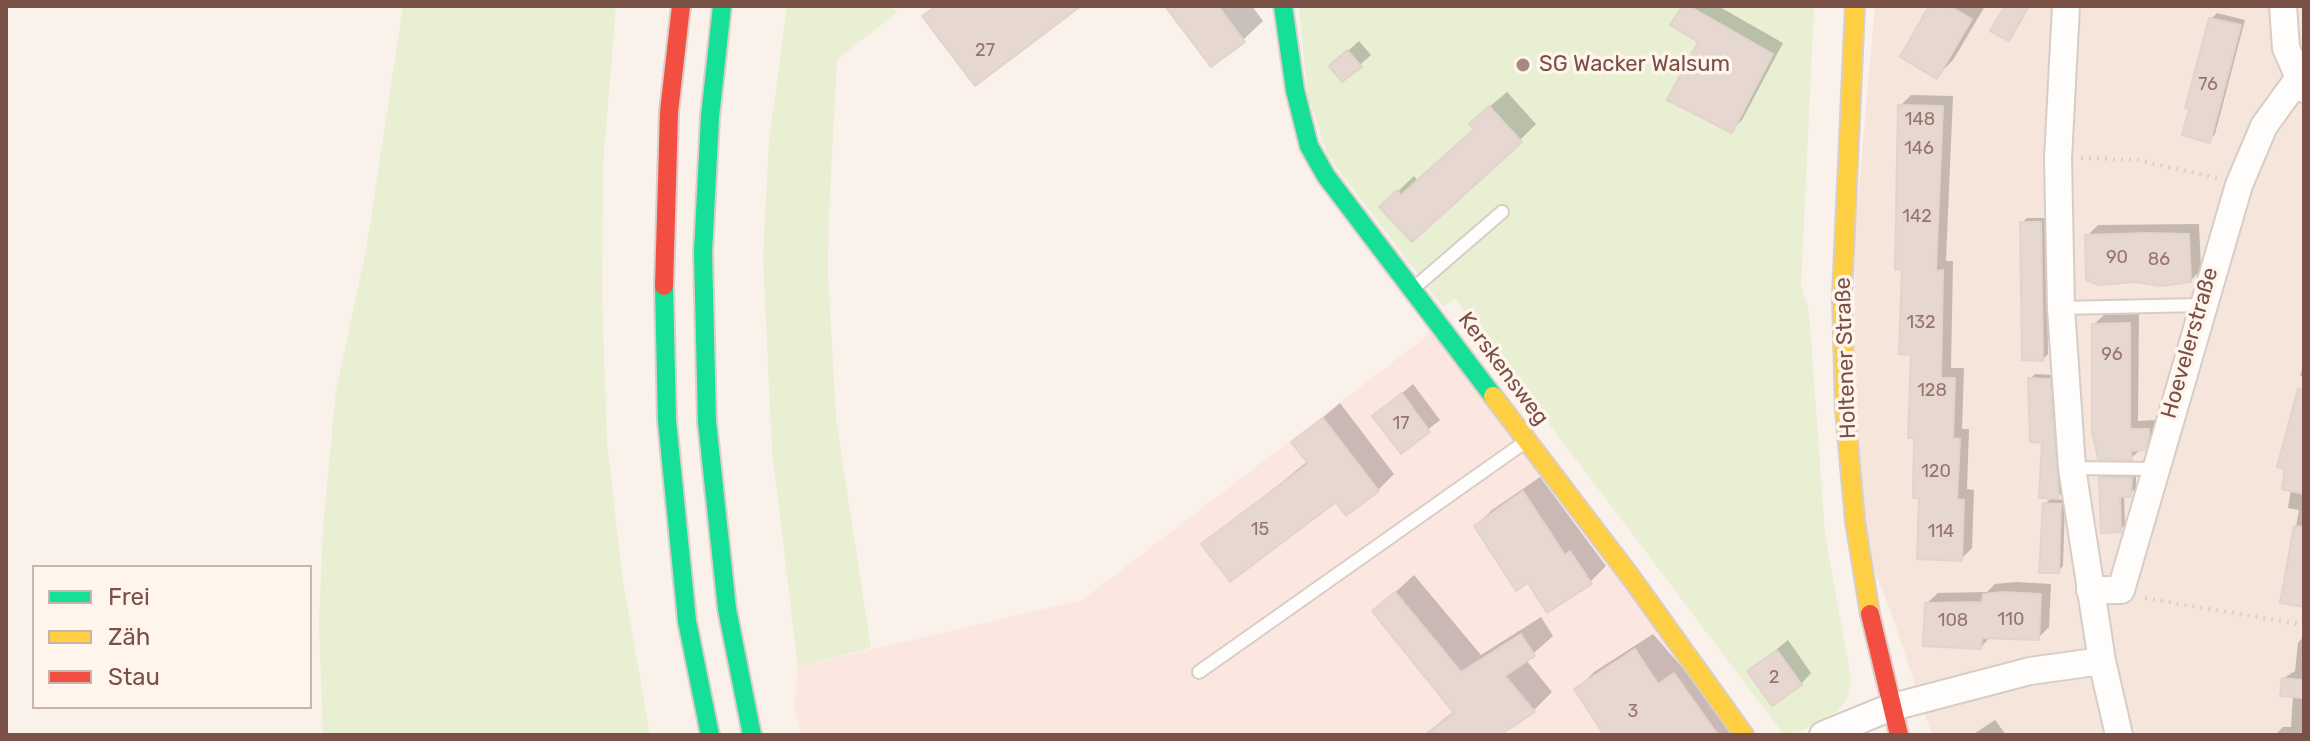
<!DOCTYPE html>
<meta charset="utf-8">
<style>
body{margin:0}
#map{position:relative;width:2310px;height:741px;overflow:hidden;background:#f9f1ea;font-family:Rubik,sans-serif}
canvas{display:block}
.frame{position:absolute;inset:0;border:8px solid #7a5146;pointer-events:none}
.legend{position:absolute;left:32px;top:565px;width:280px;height:144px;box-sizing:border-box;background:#fff5ed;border:2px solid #cab3aa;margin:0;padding:10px 14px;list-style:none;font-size:24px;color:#7a5146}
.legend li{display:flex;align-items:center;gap:16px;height:40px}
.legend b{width:40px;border:2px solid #cab3aa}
</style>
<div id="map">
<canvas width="2310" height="741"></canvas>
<div class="frame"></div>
<ul class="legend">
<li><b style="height:10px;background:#16e098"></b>Frei</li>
<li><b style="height:10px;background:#ffcf43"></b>Zäh</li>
<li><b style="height:10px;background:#f24e42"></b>Stau</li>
</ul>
</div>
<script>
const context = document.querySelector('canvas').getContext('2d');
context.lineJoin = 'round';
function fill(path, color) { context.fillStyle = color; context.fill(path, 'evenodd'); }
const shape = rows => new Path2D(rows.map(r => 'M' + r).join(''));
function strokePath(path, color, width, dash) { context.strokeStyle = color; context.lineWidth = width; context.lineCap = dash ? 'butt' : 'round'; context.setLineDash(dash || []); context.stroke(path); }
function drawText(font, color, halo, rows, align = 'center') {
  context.font = font + ' Rubik,sans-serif'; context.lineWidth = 7; context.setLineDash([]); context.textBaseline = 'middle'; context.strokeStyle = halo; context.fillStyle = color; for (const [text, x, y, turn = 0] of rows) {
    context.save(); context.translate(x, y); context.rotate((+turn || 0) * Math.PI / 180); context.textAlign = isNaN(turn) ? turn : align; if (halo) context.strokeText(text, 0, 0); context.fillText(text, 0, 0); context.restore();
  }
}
fill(shape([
 [1875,6,2304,6,2304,735,1932,735,1892,615,1855,521,1855,232]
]), '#f5e5da');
fill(shape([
 [1440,326,1758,735,801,735,794,708,798,667,1082,600]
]), '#fce7e0');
fill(shape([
 [403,6,616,6,603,165,602,297,607,443,623,581,650,735,323,735,319,624,323,526,336,391,367,245],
 [787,6,890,6,897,13,837,59,829,212,828,274,836,419,871,648,798,667,772,450,763,256,769,142],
 [1299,6,1814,6,1801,285,1809,312,1825,534,1851,679,1848,697,1837,712,1793,735,1784,735,1455,299,1443,307,1328,156,1308,96]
]), '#e8efd3');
fill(shape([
 [1168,6,1252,6,1263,21,1243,40],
 [1685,6,1718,6,1783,43,1742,120,1731,131],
 [1931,6,1985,6,1953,60,1937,76],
 [2217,13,2245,20,2215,134,2209,140,2211,19],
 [1359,41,1371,55,1343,80,1342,56],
 [1507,92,1536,124,1520,140,1382,207,1414,176,1418,181,1476,129,1488,108],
 [1911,95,1953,96,1946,261,1953,261,1951,368,1964,368,1962,429,1969,429,1967,489,1974,490,1972,548,1961,559,1921,496,1904,267,1900,106],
 [2027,218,2046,218,2048,354,2043,359,2022,223],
 [2199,224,2201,270,2190,281,2087,236,2098,225],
 [2139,314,2138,421,2157,420,2154,438,2131,458,2094,324,2104,315],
 [2304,361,2304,377,2300,376],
 [2035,374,2054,375,2063,492,2056,499,2065,500,2063,566,2058,571,2045,504,2052,497,2030,379],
 [1413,384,1440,420,1401,451,1375,416],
 [1340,403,1394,474,1378,490,1337,500,1204,545,1308,461,1294,442],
 [2304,407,2304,605,2283,601,2299,510,2288,508],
 [2106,473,2136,474,2136,490,2124,495,2125,525,2120,530,2101,478],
 [1540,477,1606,566,1590,582,1528,580,1476,526,1492,510],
 [1414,575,1481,655,1541,617,1553,636,1526,660,1552,692,1533,711,1497,735,1424,735,1454,711,1375,611],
 [2016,582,2051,584,2049,627,2038,638,1991,636,1981,647,1927,603,1938,593,1987,592,1995,584],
 [1653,634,1741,735,1607,735,1577,689,1594,672],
 [2304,636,2304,735,2275,735,2283,727,2291,727,2293,695,2284,678,2295,671,2298,643],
 [1788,640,1811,673,1801,684,1750,671],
 [1995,720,2006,735,1972,735]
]), '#0003');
const building = shape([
 [936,6,1081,6,975,86,922,16,936,6],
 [1165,6,1218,6,1245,42,1211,67,1165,6],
 [1682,6,1689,6,1773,54,1732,133,1667,100,1698,42,1670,25,1682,6],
 [1929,6,1949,6,1972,19,1937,79,1900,57,1929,6],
 [2005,6,2029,6,2009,41,1990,31,2005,6],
 [2209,18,2241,25,2210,143,2182,135,2189,109,2185,108,2209,18],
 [1347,50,1362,67,1342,82,1329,66,1347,50],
 [1898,105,1943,106,1936,271,1943,270,1941,378,1955,378,1953,438,1960,439,1957,499,1964,500,1962,561,1917,559,1919,498,1913,498,1914,438,1908,438,1911,355,1899,354,1902,269,1895,270,1898,105],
 [1489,106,1522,142,1412,242,1379,207,1397,190,1401,195,1474,129,1469,124,1489,106],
 [2020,222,2041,222,2043,361,2022,360,2020,222],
 [2147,233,2189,234,2191,282,2161,286,2136,282,2099,285,2086,280,2085,235,2147,233],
 [2130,323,2130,429,2149,429,2149,437,2145,450,2131,451,2132,460,2098,459,2092,431,2092,324,2130,323],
 [2028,378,2050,379,2059,499,2039,498,2042,443,2030,442,2028,378],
 [2298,389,2304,390,2304,494,2282,489,2285,469,2277,467,2298,389],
 [1402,393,1430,432,1401,454,1372,416,1402,393],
 [1323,418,1379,491,1346,516,1336,502,1230,582,1201,544,1308,464,1291,442,1323,418],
 [2099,477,2132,478,2131,497,2120,497,2121,532,2101,533,2099,477],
 [1523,491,1565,555,1570,551,1592,584,1547,613,1528,583,1516,591,1474,526,1523,491],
 [2043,503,2061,504,2059,573,2039,573,2043,503],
 [2294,526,2304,527,2304,607,2280,603,2294,526],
 [1395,592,1461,672,1521,634,1535,656,1505,676,1535,712,1500,735,1426,735,1454,713,1372,611,1395,592],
 [2004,592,2041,594,2039,640,1982,638,1981,649,1923,646,1925,603,1982,602,1983,594,2004,592],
 [1635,649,1658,684,1674,673,1718,735,1604,735,1574,689,1635,649],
 [1777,650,1802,685,1772,706,1747,671,1777,650],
 [2282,678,2304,680,2304,698,2280,696,2282,678]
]);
fill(building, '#e6d7d1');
strokePath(building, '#e2d3cc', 2);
const lane = shape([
 [1414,288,1502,212],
 [2061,308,2201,305],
 [2072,468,2154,469],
 [1199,672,1525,442]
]);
const street = shape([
 [2066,6,2058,159,2061,308,2072,468,2102,661,2119,735],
 [2283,6,2286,48,2304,89],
 [2090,590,2121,590,2239,185,2264,126,2298,79],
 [1823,735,1889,708,2030,671,2102,661]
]);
const fast = shape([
 [722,6,710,117,703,252,707,422,727,609,752,735],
 [1283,6,1295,90,1309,146,1326,176,1493,396],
 [664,286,667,421,687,621,710,735]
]);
const slow = shape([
 [1855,6,1842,296,1845,410,1855,521,1870,614],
 [1493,396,1630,576,1744,735]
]);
const jam = shape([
 [664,286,669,112,681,6],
 [1870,614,1899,735]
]);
strokePath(lane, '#d8ccc7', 16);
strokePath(street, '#d8ccc7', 30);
strokePath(fast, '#dacec8', 22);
strokePath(slow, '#dacec8', 22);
strokePath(jam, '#dacec8', 22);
strokePath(shape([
 [2081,158,2137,160,2218,178],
 [2145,598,2304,625]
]), '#dcd0cc', 4, [2, 6]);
strokePath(lane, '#fefdfc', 12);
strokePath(street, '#fefdfc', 26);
strokePath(fast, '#16e098', 18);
strokePath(slow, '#ffcf43', 18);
strokePath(jam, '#f24e42', 18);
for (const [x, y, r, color] of [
 [1523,65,8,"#a6897f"]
]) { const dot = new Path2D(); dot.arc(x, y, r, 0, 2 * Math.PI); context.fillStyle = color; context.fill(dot); strokePath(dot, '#fff5ed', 3); }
drawText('18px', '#97756b', null, [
 ["27",985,51],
 ["76",2208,85],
 ["148",1920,120],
 ["146",1919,149],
 ["142",1917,217],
 ["90",2117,258],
 ["86",2159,260],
 ["132",1921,323],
 ["96",2112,355],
 ["128",1932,391],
 ["17",1401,424],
 ["120",1936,472],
 ["15",1260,530],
 ["114",1941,532],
 ["110",2011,620],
 ["108",1953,621],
 ["2",1774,678],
 ["3",1633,712]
]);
drawText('22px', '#7a5146', '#fff5ed', [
 ["SG Wacker Walsum",1539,65]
], 'left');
drawText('22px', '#7a5146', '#fff5ed', [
 ["Hoevelerstraße",2190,343,-74],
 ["Holtener Straße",1846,358,-92],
 ["Kerskensweg",1503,369,53]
]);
</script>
